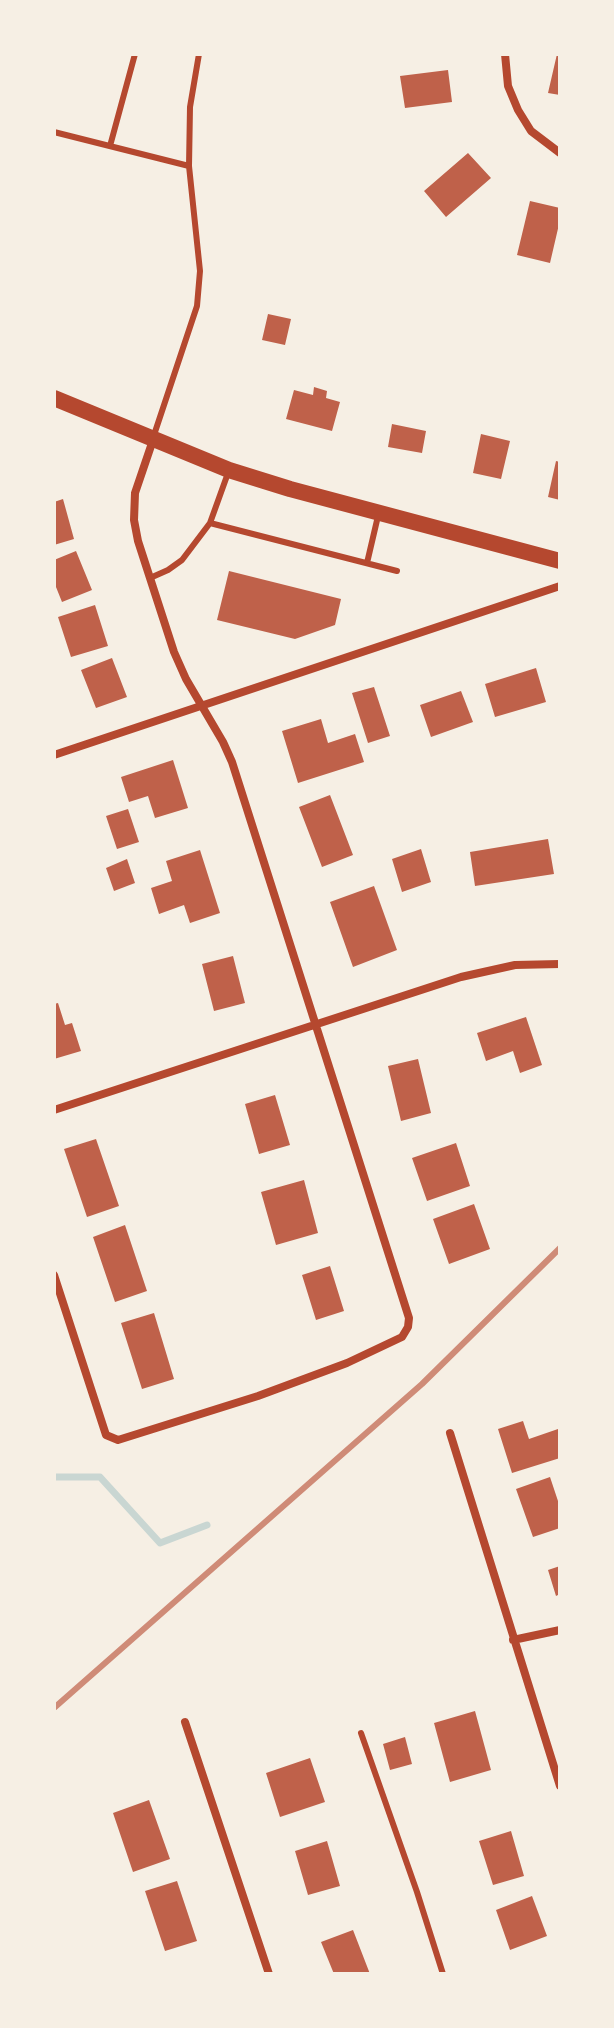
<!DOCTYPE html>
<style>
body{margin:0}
#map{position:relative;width:614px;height:2028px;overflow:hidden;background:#f6efe4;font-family:"Fira Sans",sans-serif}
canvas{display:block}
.frame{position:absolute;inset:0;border:56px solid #f6efe4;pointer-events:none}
</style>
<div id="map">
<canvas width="614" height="2028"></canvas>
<div class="frame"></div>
</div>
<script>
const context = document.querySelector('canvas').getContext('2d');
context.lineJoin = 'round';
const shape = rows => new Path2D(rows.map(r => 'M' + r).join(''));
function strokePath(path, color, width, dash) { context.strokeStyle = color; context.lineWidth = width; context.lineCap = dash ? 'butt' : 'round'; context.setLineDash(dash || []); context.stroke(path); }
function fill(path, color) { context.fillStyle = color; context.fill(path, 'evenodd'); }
strokePath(shape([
 [54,1477,100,1477,160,1543,207,1525]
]), '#c9d6d2', 7);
fill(shape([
 [557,54,560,54,560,95,548,93],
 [448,70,452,102,405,108,400,76],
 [468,153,491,178,446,217,424,191],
 [530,201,560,208,560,220,550,263,517,255],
 [268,314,291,319,285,345,262,340],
 [314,387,327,391,326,398,340,402,332,431,286,419,294,390,313,395],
 [392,424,426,431,422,453,388,447],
 [481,434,510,441,501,479,473,473],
 [556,461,560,462,560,500,548,497],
 [63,499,74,539,54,545,54,502],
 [76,551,92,590,62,602,54,582,54,560],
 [229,571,341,599,335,625,295,639,217,620],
 [95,605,108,646,71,657,58,617],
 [112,658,127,697,96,708,81,670],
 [536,668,546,702,495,717,485,684],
 [374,687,390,736,368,743,352,693],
 [461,691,473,722,431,737,420,705],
 [321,719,328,743,355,734,364,762,298,783,282,731],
 [173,760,188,808,155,818,148,796,129,802,121,777],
 [330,795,353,855,322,867,299,807],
 [128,809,139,842,117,849,106,816],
 [548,839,554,874,475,886,470,852],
 [421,849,431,882,402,892,392,859],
 [200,850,220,913,190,923,184,905,159,914,151,888,172,881,166,861],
 [127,859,135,883,114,891,106,868],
 [374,886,397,950,353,967,330,902],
 [233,956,245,1003,214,1011,202,964],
 [58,1003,65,1025,72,1023,81,1051,54,1059,54,1004],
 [526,1017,542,1065,520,1073,513,1051,486,1061,477,1033],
 [418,1059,431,1113,401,1121,388,1066],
 [275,1095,290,1145,259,1154,245,1104],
 [96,1139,119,1206,87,1217,64,1149],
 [456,1143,470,1186,427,1201,412,1158],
 [304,1180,318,1233,276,1245,261,1192],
 [474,1204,490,1249,449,1264,433,1219],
 [125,1225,147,1291,115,1302,93,1237],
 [330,1266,344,1311,316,1320,302,1275],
 [154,1313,174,1379,142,1389,121,1323],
 [523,1421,529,1439,558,1429,560,1458,512,1473,498,1429],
 [550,1477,560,1507,560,1528,533,1537,516,1489],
 [560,1566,560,1594,556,1596,548,1570],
 [475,1711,491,1770,450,1782,434,1723],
 [405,1737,412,1764,390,1770,383,1744],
 [310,1758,325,1802,280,1817,266,1773],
 [149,1800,170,1859,133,1872,113,1813],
 [511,1831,524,1876,493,1885,479,1841],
 [327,1841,340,1886,308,1895,295,1851],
 [177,1881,197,1941,165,1951,145,1891],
 [532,1896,547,1936,510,1950,496,1910],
 [353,1930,370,1974,334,1974,321,1942]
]), '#bf614a');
strokePath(shape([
 [54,132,189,166],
 [110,146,135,54],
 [153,438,197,306,200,271,189,166,190,107,199,54],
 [210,523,397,571],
 [367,563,378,516],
 [150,578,168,570,182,560,210,523,228,473],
 [361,1733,417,1892,443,1974]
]), '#b5482f', 6);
strokePath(shape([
 [505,54,508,86,518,110,531,131,560,153],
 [54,755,560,586],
 [54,1110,461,977,515,965,560,964],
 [54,1275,106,1435,118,1440,258,1396,347,1363,402,1337,408,1327,409,1318,232,762,223,742,186,679,174,652,138,541,134,520,135,493,153,440],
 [450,1433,560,1786],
 [513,1640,560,1630],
 [185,1722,269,1974]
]), '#b5482f', 8);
strokePath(shape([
 [54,398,229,470,290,489,560,561]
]), '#b5482f', 16);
strokePath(shape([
 [54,1708,422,1384,560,1248]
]), '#cf8b77', 6);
</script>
